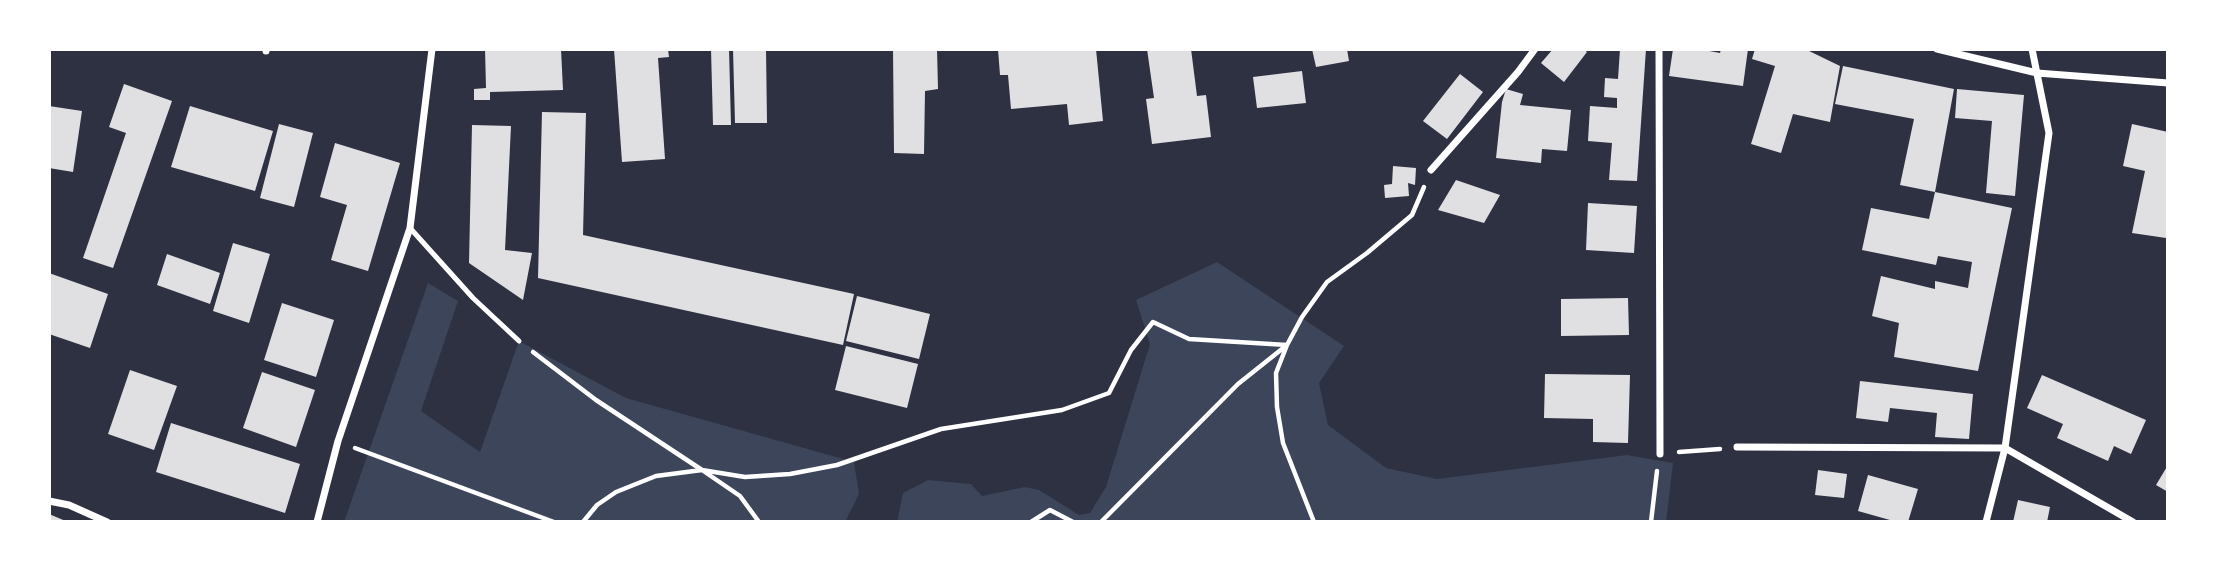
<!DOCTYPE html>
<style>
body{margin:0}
#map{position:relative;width:2217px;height:571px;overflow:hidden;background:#2d3142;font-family:Helvetica,sans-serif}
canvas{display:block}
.frame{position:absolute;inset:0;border:51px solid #fff;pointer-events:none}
</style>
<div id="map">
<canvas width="2217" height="571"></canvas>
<div class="frame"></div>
</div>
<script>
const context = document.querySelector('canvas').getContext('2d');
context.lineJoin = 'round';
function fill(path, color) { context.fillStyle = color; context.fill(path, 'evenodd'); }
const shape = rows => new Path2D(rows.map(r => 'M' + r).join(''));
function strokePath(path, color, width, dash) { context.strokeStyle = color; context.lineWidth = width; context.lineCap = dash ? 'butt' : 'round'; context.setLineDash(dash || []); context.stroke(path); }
fill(shape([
 [1217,262,1344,346,1319,383,1328,425,1386,468,1437,479,1627,455,1673,463,1666,522,897,522,903,493,928,480,971,484,982,496,1025,487,1039,490,1079,515,1090,513,1106,487,1150,344,1136,300],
 [428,283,458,301,421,411,480,452,519,341,626,398,854,462,859,494,845,522,344,522]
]), '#3c4559');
fill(shape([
 [485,49,561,49,563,90,490,92,490,100,474,100,474,89,486,88],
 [614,49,668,49,669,57,658,58,665,159,622,162],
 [711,49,729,49,731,125,713,125],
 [733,49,766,49,767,123,735,123],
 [893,49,937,49,938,89,925,91,924,154,894,153],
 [998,49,1096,49,1103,121,1069,125,1067,104,1011,109,1008,75,1000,75],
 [1147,49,1191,49,1197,96,1206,95,1211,137,1152,144,1146,99,1154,98],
 [1312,49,1347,49,1349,61,1316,67],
 [1553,49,1583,49,1587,52,1564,82,1541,63],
 [1620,49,1646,49,1637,181,1609,180,1612,143,1588,141,1590,106,1617,108,1617,98,1604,97,1605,78,1618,79],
 [1673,49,1699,49,1720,53,1721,49,1748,49,1743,86,1669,76],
 [1755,49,1805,49,1840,66,1830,122,1793,114,1781,153,1751,144,1775,66,1752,59],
 [1843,66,1954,89,1935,192,1900,185,1914,119,1835,104],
 [1302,71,1306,103,1257,108,1253,77],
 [1460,74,1483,92,1447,139,1423,121],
 [124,84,172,101,113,268,83,258,126,133,109,127],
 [1506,89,1523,94,1520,105,1571,110,1567,151,1542,149,1541,163,1496,158,1502,102],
 [1957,89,2024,95,2015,196,1986,193,1992,121,1955,118],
 [49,106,82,111,73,172,49,168],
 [190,106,273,131,255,191,171,167],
 [542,112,586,113,583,235,854,294,843,345,538,278],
 [279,124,313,133,294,207,260,198],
 [2132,124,2168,132,2168,226,2166,238,2132,233,2145,171,2123,166],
 [472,125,511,126,505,250,532,253,523,300,469,263],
 [335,143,400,163,368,271,331,260,347,205,320,197],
 [1393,166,1416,168,1415,185,1408,183,1409,196,1385,198,1384,185,1392,184],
 [1456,180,1500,195,1484,223,1438,210],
 [1935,192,2012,208,1978,371,1894,357,1899,323,1872,316,1881,276,1935,289,1935,281,1968,288,1972,262,1938,256,1936,265,1862,250,1871,208,1929,219],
 [1588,203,1637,206,1634,253,1586,250],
 [233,243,270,254,249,323,213,311],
 [167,254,220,273,210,304,157,285],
 [49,273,108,294,90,348,49,334],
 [857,296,930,314,919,359,846,341],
 [1628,298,1629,335,1561,336,1561,299],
 [282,303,334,320,316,377,264,360],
 [846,346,918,364,907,408,835,390],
 [130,370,177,386,154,450,108,434],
 [262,372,315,390,296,447,243,428],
 [1545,374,1630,375,1628,443,1593,442,1593,419,1544,418],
 [2042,375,2146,420,2131,454,2114,446,2108,461,2057,438,2063,424,2027,408],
 [1860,381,1973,394,1969,439,1935,437,1937,413,1890,408,1888,422,1856,418],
 [171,423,300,464,285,513,156,472],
 [2168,465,2168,492,2156,485],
 [1818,470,1847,474,1844,498,1815,495],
 [1868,475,1918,489,1908,522,1897,522,1858,511],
 [2018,500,2050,507,2047,522,2013,522],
 [49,514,68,522,49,522]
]), '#e0e0e3');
strokePath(shape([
 [533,352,596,400,702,470,745,477,790,474,837,465,941,429,1062,410,1109,393,1131,350,1153,322,1189,339,1287,345,1276,373,1277,407,1283,443,1314,522],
 [355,448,554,522],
 [1679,452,1720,449],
 [583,522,597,505,616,492,656,476,702,470,740,496,759,522],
 [1031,522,1050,510,1073,522],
 [1101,522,1238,384,1287,345,1302,317,1327,282,1367,253,1412,215,1424,187],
 [1651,522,1657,471]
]), '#fff', 4.5);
strokePath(shape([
 [410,228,473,298,519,341]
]), '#fff', 5);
strokePath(shape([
 [266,49,266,51],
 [1659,49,1660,454],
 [1937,49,2037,73,2168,83],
 [1431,170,1518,72,1535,49],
 [1737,447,2005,448,2133,522],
 [49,501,69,505,107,522],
 [317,522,338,441,410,228,432,49],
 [1986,522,2005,448,2049,133,2032,49]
]), '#fff', 7);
</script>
